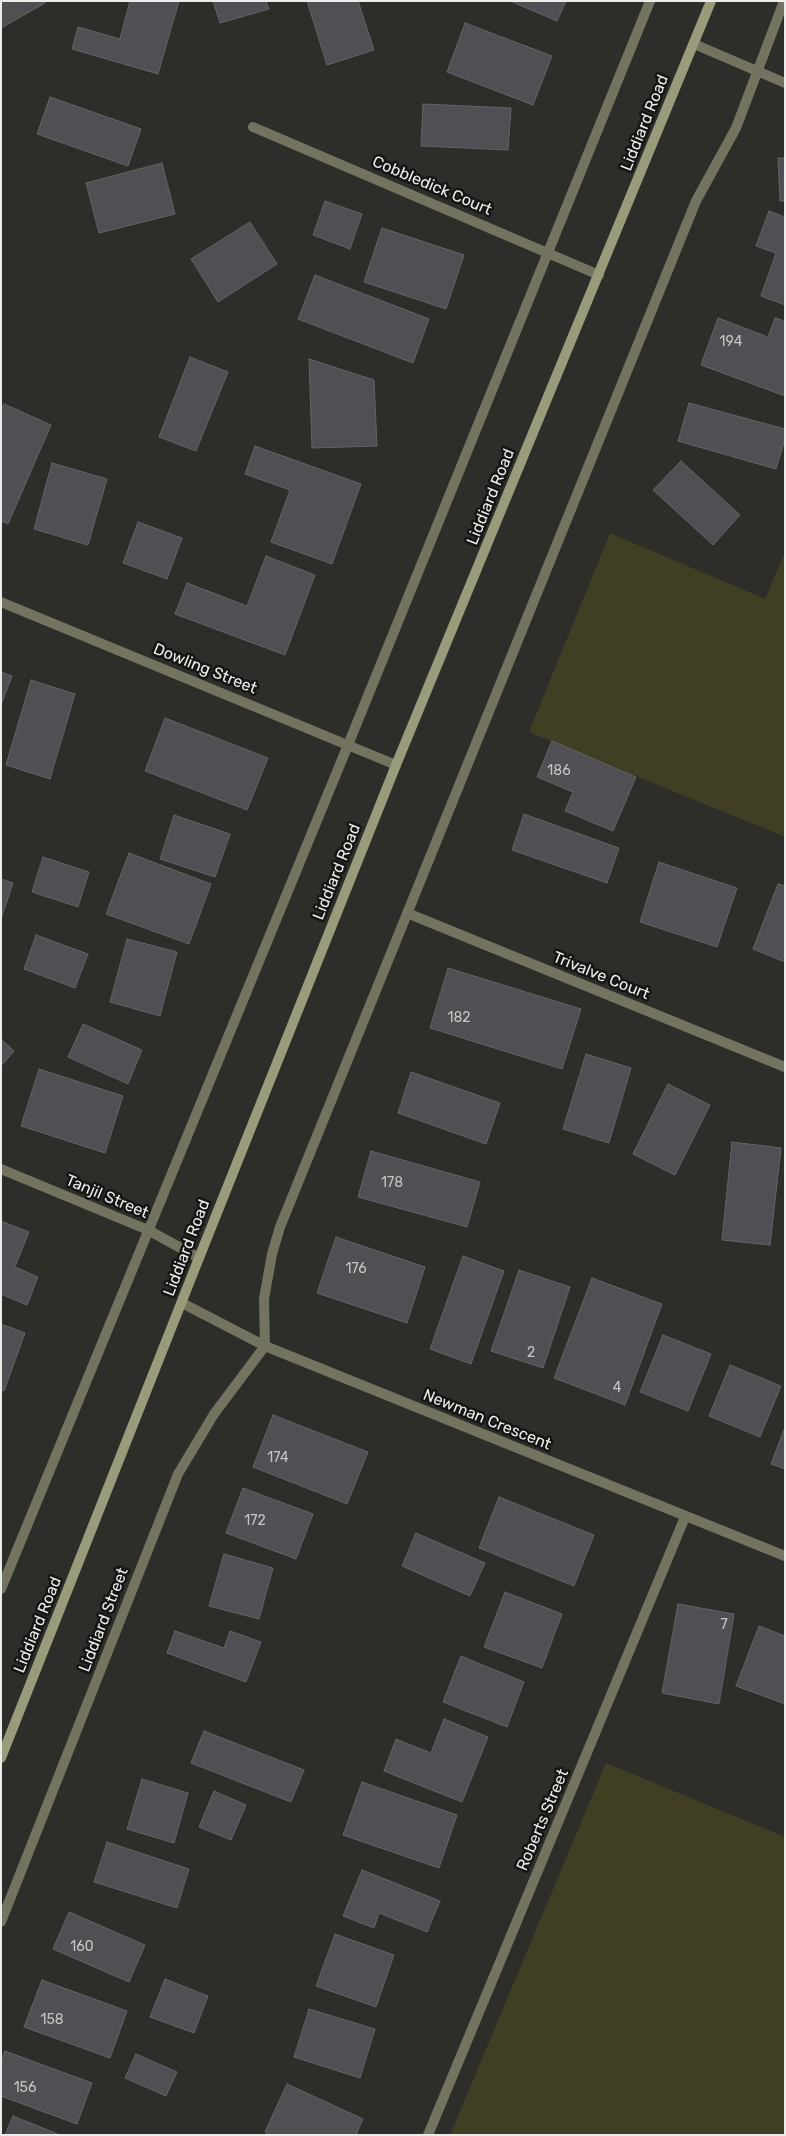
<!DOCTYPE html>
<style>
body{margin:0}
#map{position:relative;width:786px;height:2136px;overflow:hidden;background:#2d2d2a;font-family:Rubik,sans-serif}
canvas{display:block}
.frame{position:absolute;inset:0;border:2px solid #ececea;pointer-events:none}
</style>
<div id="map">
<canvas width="786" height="2136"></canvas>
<div class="frame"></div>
</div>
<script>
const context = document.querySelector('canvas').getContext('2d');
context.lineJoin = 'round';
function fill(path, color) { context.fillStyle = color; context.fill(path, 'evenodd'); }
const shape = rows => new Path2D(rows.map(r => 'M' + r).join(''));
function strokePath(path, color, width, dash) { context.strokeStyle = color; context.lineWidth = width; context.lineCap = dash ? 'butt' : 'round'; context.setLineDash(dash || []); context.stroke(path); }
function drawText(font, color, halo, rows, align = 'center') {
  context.font = font + ' Rubik,sans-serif'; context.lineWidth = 5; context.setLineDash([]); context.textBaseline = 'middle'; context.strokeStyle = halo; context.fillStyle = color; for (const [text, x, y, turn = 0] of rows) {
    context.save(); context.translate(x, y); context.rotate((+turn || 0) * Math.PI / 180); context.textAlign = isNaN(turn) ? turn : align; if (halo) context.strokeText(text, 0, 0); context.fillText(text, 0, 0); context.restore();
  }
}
fill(shape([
 [610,533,765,599,785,552,785,837,529,732],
 [606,1763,785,1837,785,2135,450,2135]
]), '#403f24');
const building = shape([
 [1,1,44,1,45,3,1,28,1,1],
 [130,1,179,1,158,74,72,49,78,27,120,39,130,1],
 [213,1,266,1,269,9,220,23,213,1],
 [307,1,358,1,374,50,327,65,307,1],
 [510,1,566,1,557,21,510,1],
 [465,23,552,56,533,105,447,72,465,23],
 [50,97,141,129,128,166,37,134,50,97],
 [423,104,511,108,508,150,421,146,423,104],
 [778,158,785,158,785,201,780,201,778,158],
 [162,163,175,214,99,233,86,183,162,163],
 [325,201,362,214,350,249,313,235,325,201],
 [769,211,785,217,785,305,761,296,776,253,756,246,769,211],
 [250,222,277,264,218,302,191,259,250,222],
 [382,228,464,255,446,309,364,282,382,228],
 [315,275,429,319,413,363,298,319,315,275],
 [718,318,768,337,775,318,785,321,785,396,701,365,718,318],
 [190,357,228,372,196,451,159,437,190,357],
 [309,359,374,380,377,446,312,448,309,359],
 [689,403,785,429,785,439,776,469,678,441,689,403],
 [4,404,51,425,8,524,1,521,1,411,4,404],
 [255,446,361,484,332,564,271,542,290,490,245,474,255,446],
 [681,461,740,515,713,545,653,490,681,461],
 [52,463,107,479,88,545,34,529,52,463],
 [138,522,182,538,167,579,123,563,138,522],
 [266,556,315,575,285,655,175,614,187,583,247,606,266,556],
 [1,672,12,676,1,705,1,672],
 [31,680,75,694,50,779,6,765,31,680],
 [165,718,268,758,247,810,145,771,165,718],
 [552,741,636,777,613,831,565,811,573,792,537,777,552,741],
 [524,814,619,848,607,883,512,850,524,814],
 [174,815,230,834,215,877,160,859,174,815],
 [129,853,211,884,189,944,106,914,129,853],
 [43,857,89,872,78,907,32,892,43,857],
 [659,862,737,888,717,947,640,922,659,862],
 [1,879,13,883,1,919,1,879],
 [778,884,785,886,785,962,753,949,778,884],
 [36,935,88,954,75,988,24,969,36,935],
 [127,939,177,952,160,1016,110,1002,127,939],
 [448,968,581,1009,562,1069,430,1028,448,968],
 [83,1024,142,1050,128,1084,68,1057,83,1024],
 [1,1039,14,1051,1,1066,1,1039],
 [586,1054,631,1068,609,1143,563,1129,586,1054],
 [39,1069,123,1096,105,1153,21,1126,39,1069],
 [411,1072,500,1103,486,1144,398,1113,411,1072],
 [668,1084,710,1105,675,1175,633,1154,668,1084],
 [732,1142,781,1148,770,1245,722,1240,732,1142],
 [371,1151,480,1182,467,1227,358,1197,371,1151],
 [1,1221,29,1232,15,1267,38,1277,27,1305,1,1294,1,1221],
 [336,1237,425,1267,407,1323,317,1293,336,1237],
 [463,1256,504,1271,471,1364,430,1349,463,1256],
 [519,1270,570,1287,543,1368,491,1351,519,1270],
 [592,1278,662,1304,625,1405,554,1378,592,1278],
 [1,1324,25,1333,4,1391,1,1390,1,1324],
 [663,1335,711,1354,688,1411,640,1392,663,1335],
 [730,1365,781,1386,760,1437,709,1416,730,1365],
 [273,1415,368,1452,347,1504,253,1467,273,1415],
 [785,1427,785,1469,771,1464,785,1427],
 [243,1488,313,1514,296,1559,226,1533,243,1488],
 [499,1497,594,1535,574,1586,479,1548,499,1497],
 [416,1533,485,1563,470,1596,402,1566,416,1533],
 [224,1554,273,1568,259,1619,209,1606,224,1554],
 [505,1592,562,1614,542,1668,484,1647,505,1592],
 [678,1604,734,1614,719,1704,662,1693,678,1604],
 [759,1626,785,1636,785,1704,736,1686,759,1626],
 [175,1631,224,1648,230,1631,261,1642,246,1682,167,1653,175,1631],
 [461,1656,524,1682,507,1727,443,1702,461,1656],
 [444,1719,488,1737,462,1802,384,1771,396,1739,431,1753,444,1719],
 [204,1731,304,1770,291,1802,191,1763,204,1731],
 [142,1779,188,1793,174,1843,127,1829,142,1779],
 [362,1782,457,1815,439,1868,343,1835,362,1782],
 [214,1791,246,1805,231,1840,199,1827,214,1791],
 [107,1842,189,1869,177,1908,94,1882,107,1842],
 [362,1870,440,1901,427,1932,379,1913,374,1928,343,1916,362,1870],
 [69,1912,145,1945,129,1982,53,1949,69,1912],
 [335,1934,394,1955,376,2007,316,1986,335,1934],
 [165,1979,208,1996,194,2033,150,2017,165,1979],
 [42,1980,127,2011,110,2058,24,2027,42,1980],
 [309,2009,375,2029,360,2078,294,2057,309,2009],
 [5,2051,92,2083,77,2124,1,2096,1,2060,5,2051],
 [136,2054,177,2072,166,2096,125,2078,136,2054],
 [287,2084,363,2119,356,2135,270,2135,265,2132,287,2084],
 [13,2116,60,2135,5,2135,13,2116]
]);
fill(building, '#504f53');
strokePath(building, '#646367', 1);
strokePath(shape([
 [694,44,785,83],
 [253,127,599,275],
 [1,602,396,765],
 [407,913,785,1067],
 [1,1169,148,1230,199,1258],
 [182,1303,265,1346,785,1556],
 [1,1589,348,745,650,1],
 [1,1922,178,1474,214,1414,265,1346,264,1299,272,1254,280,1227,696,201,736,128,784,1],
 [428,2135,685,1517]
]), '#73735f', 10);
strokePath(shape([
 [1,1758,199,1258,396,765,711,1]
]), '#9a9b7b', 10);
drawText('14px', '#c5c5c4', null, [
 ["194",731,342],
 ["186",559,771],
 ["182",459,1018],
 ["178",392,1183],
 ["176",356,1269],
 ["2",531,1353],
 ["4",617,1388],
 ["174",278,1458],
 ["172",255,1521],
 ["7",724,1625],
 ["160",82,1947],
 ["158",52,2020],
 ["156",25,2088]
]);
drawText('16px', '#ececea', '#151514', [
 ["Liddiard Road",645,123,-68],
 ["Cobbledick Court",432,186,23],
 ["Liddiard Road",491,497,-68],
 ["Dowling Street",205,669,22],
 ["Liddiard Road",337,872,-68],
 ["Trivalve Court",601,976,22],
 ["Tanjil Street",107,1197,23],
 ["Liddiard Road",187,1248,-69],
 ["Newman Crescent",487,1420,22],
 ["Liddiard Street",104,1620,-69],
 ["Liddiard Road",38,1625,-68],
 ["Roberts Street",543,1820,-67]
]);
</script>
